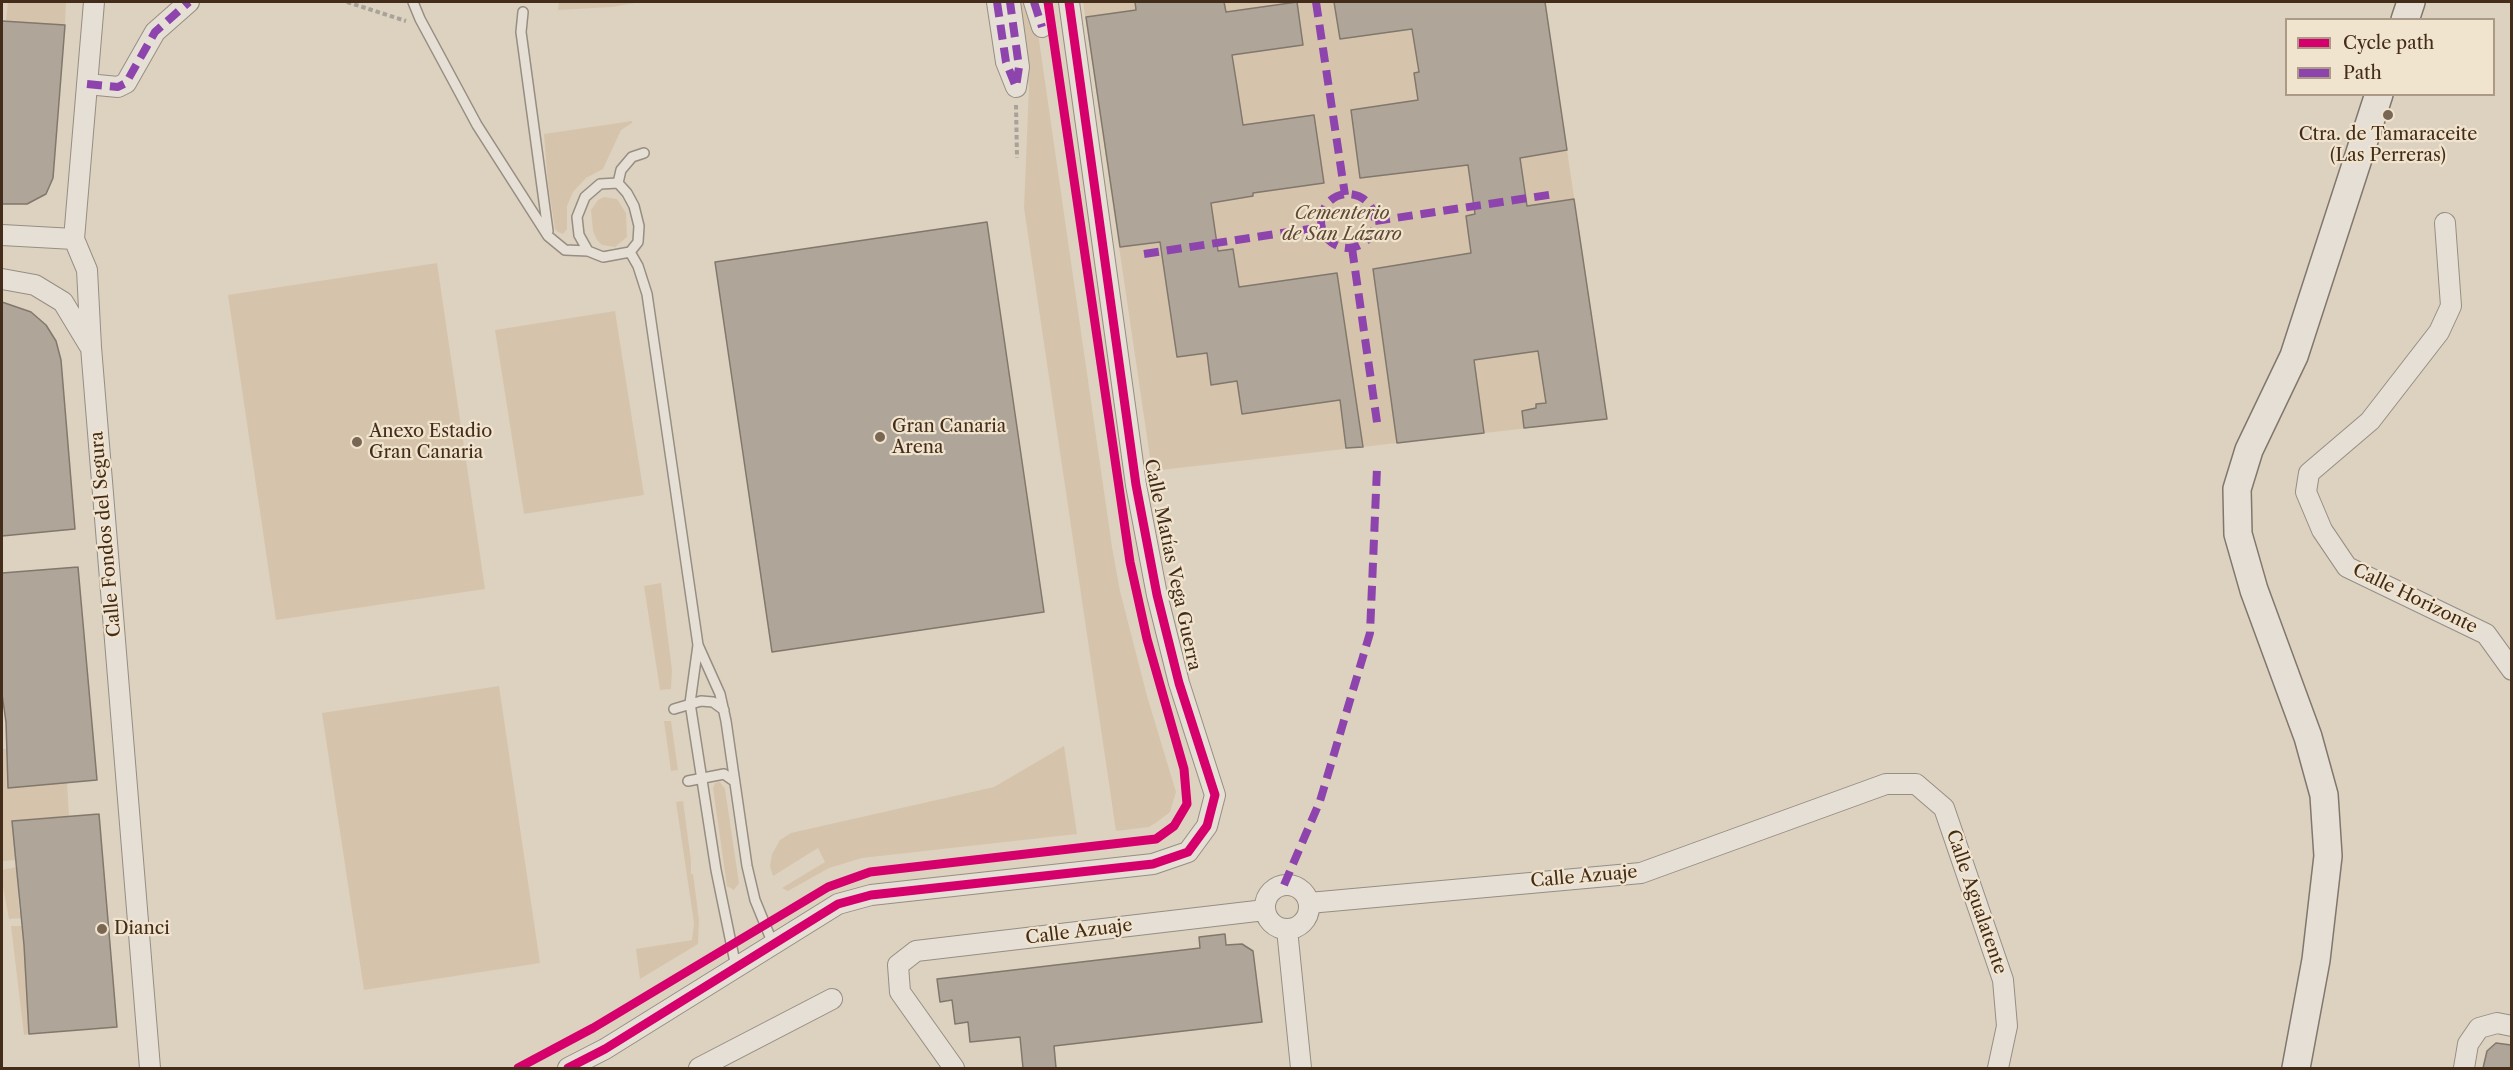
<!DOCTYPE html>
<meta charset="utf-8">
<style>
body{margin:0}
#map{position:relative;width:2513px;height:1070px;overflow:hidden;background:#ddd2c0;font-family:"Libre Caslon Text",serif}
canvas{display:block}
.frame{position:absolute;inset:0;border:3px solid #432c19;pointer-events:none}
.legend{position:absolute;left:2285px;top:18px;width:210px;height:78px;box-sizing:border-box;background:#f1e4ce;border:2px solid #ab9a86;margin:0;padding:8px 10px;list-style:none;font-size:18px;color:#432c19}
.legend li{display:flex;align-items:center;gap:12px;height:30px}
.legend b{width:30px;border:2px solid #ab9a86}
</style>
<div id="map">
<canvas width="2513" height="1070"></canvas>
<div class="frame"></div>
<ul class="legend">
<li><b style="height:8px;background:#d6006c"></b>Cycle path</li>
<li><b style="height:8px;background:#8e44ad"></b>Path</li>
</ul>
</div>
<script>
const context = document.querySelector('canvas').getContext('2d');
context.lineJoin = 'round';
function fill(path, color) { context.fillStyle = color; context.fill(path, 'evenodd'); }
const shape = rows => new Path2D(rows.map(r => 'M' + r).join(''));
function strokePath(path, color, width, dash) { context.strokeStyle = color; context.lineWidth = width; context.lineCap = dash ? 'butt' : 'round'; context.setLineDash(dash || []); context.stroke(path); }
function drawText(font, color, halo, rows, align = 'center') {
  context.font = font + ' "Libre Caslon Text",serif'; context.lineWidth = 4.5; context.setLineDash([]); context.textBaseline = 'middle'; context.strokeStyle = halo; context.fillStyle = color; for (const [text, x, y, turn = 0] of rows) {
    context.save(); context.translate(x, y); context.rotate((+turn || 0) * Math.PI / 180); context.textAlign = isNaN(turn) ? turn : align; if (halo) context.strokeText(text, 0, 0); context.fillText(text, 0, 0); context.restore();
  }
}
fill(shape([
 [8,2,66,2,65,25,6,21],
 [559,2,641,2,612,7,558,10],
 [1015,2,1030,2,1037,26,1112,547,1120,591,1147,696,1176,792,1170,812,1157,822,1149,827,1116,831,1024,208,1029,87],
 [1083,2,1545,2,1607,419,1152,471],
 [632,121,632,123,621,130,603,169,586,178,573,192,567,206,567,229,563,234,558,232,555,229,548,184,544,134],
 [604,197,617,199,626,213,627,237,615,247,602,245,597,240,593,231,591,210,598,200],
 [437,263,485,589,276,620,228,295],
 [615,311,644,495,524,514,495,330],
 [661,583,672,670,671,689,660,690,644,586],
 [499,686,540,963,364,990,322,713],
 [664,721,671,721,678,770,671,771],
 [1064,746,1077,834,862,858,829,868,788,891,782,888,825,862,818,848,773,876,770,866,772,854,780,840,791,833,994,787],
 [2,749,8,749,8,757,6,757,9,787,67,782,69,816,12,821,17,860,2,861],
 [720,782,725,789,739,883,734,890,727,886,713,788,715,783],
 [683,801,691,861,691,874,693,874,699,920,698,944,640,979,636,949,692,940,694,923,676,802],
 [17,867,19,910,22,918,9,919,3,887,2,870],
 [11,926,23,926,29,1034,24,1035]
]), '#d5c4ab');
const building = shape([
 [1135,2,1224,2,1226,12,1297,2,1303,45,1232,55,1237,86,1243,125,1314,115,1324,183,1253,193,1253,196,1211,203,1218,251,1233,249,1239,287,1337,273,1363,447,1346,448,1340,400,1242,414,1237,381,1211,385,1207,353,1177,357,1160,242,1120,247,1086,17,1136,10,1135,2],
 [1334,2,1545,2,1567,150,1520,158,1527,206,1574,199,1607,419,1524,428,1522,411,1536,408,1536,404,1546,403,1538,351,1474,360,1484,433,1397,443,1373,269,1471,253,1466,216,1475,214,1468,165,1360,178,1351,110,1418,100,1414,73,1419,72,1412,29,1340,39,1334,2],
 [2,21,65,25,53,178,46,194,27,204,2,204,2,21],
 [987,222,1044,612,772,652,715,262,987,222],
 [2,302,31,312,46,325,56,341,61,360,75,529,2,536,2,302],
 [78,567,97,780,8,788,6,722,2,694,2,573,78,567],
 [99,814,117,1027,29,1034,24,945,12,821,99,814],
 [1225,934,1226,945,1242,944,1253,951,1262,1022,1054,1046,1056,1068,1023,1068,1020,1037,970,1042,968,1022,955,1024,952,1000,940,1002,937,979,1200,948,1199,937,1225,934],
 [2496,1043,2511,1045,2511,1068,2483,1068,2487,1051,2496,1043]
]);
fill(building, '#afa699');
strokePath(building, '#81776c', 1.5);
const lane = shape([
 [413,2,420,19,477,125,548,236,565,250,588,251],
 [523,12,521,32,548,231],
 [618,183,627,193,634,206,639,226,638,242,630,252,603,257,588,251,579,235,577,217,585,197,600,184,618,183],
 [618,183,621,170,632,157,644,153],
 [630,252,638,266,647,294,698,645,720,694,726,721,747,866,755,900,773,944],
 [698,645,690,703,716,870,736,967],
 [674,709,701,701,713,702,724,710],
 [688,781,724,774,734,781]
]);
const street = shape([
 [94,2,74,239,87,270,91,347,150,1068],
 [997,2,1006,62,1016,87,1019,67,1010,2],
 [1034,2,1042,27],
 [87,84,118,87,126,83,155,32,189,2],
 [2445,223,2451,306,2439,332,2370,421,2309,473,2306,492,2322,530,2347,567,2486,634,2512,670],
 [2,235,74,239],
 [2,279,35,285,63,302,89,345],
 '1265 907a22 22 0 1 1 44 0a22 22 0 1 1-44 0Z',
 [1309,903,1641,873,1886,784,1916,784,1944,808,2003,980,2007,1026,1998,1068],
 [1287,929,1301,1068],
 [568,1068,605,1049,838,904,871,895,1153,864,1188,852,1207,826,1215,795,1179,683,1157,595,1136,485,1069,2],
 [699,1068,832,999],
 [954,1068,900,992,898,965,916,951,1265,910],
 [2464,1068,2468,1044,2479,1028,2497,1023,2512,1026]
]);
const secondary = shape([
 [2405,20,2411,2],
 [2296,1068,2316,960,2328,856,2324,795,2308,737,2254,590,2238,534,2237,489,2249,450,2294,356,2379,94]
]);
strokePath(lane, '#978e82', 12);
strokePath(street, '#978e82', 22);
strokePath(secondary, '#81776c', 30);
strokePath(shape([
 [347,2,406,21],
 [1016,105,1017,158]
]), '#a8a299', 4, [4.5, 3]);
strokePath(lane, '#e5dfd5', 9);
strokePath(street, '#e5dfd5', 20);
strokePath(secondary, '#e5dfd5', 27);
strokePath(shape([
 [997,2,1006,62,1016,87,1019,67,1010,2],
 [1034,2,1042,27],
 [1316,2,1345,195],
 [87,84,118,87,126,83,155,32,189,2],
 '1321 221a27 27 0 1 1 54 0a27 27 0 1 1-54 0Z',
 [1375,221,1555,194],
 [1352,248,1378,429],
 [1144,254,1322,227],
 [1284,885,1320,801,1370,633,1377,468]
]), '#8e44ad', 8, [15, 8]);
strokePath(shape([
 [518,1068,593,1028,828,887,870,872,1156,839,1174,826,1187,804,1184,769,1147,639,1130,562,1048,2],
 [568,1068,605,1049,838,904,871,895,1153,864,1188,852,1207,826,1215,795,1179,683,1157,595,1136,485,1069,2]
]), '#d6006c', 9);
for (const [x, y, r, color] of [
 [2388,115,6,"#796653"],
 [880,437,6,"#796653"],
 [357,442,6,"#796653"],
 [102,929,6,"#796653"]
]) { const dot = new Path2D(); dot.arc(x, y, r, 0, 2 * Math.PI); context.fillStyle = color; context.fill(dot); strokePath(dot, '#f1e4ce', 2); }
drawText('18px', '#432c19', '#f1e4ce', [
 ["Ctra. de Tamaraceite",2388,135,"center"],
 ["(Las Perreras)",2388,156,"center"],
 ["Gran Canaria",892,427],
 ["Arena",892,448],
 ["Anexo Estadio",369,432],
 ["Gran Canaria",369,453],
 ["Dianci",114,929]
], 'left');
drawText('italic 18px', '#5f4833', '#f1e4ce', [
 ["Cementerio",1342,214],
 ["de San Lázaro",1342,235]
]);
drawText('18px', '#432c19', '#f1e4ce', [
 ["Calle Fondos del Segura",106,534,-95],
 ["Calle Matías Vega Guerra",1172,565,78],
 ["Calle Horizonte",2415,599,26],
 ["Calle Azuaje",1584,877,-5],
 ["Calle Agualatente",1976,902,71],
 ["Calle Azuaje",1079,932,-7]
]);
</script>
